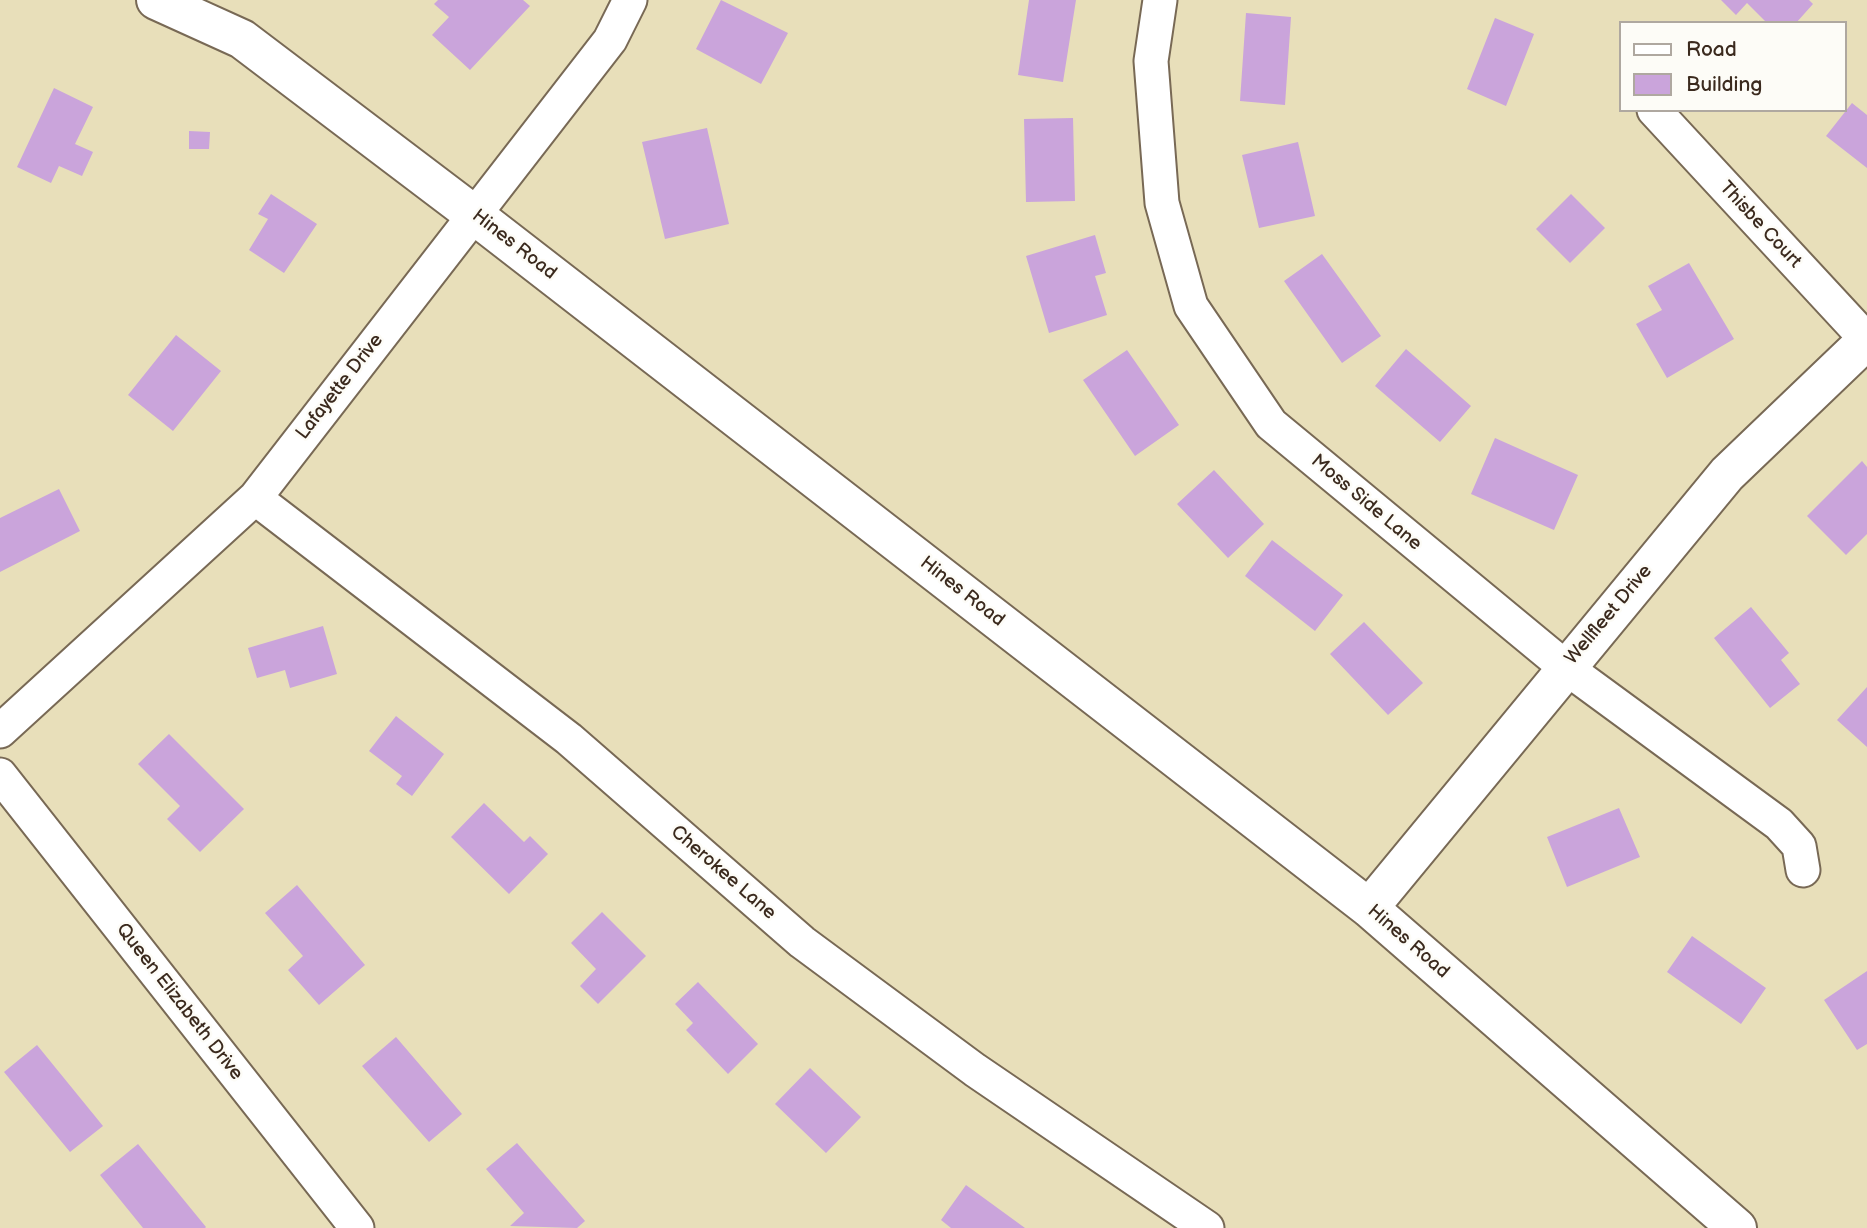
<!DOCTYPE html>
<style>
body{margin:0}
#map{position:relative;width:1867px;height:1228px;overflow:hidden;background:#e8dfba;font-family:"Balsamiq Sans",sans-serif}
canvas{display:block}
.legend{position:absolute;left:1619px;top:21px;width:228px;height:91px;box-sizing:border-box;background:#fdfcf7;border:2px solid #afa8a0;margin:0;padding:9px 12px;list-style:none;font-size:21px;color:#3b2a1e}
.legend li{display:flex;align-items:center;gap:14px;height:35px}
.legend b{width:35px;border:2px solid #afa8a0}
</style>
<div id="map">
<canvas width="1867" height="1228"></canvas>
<ul class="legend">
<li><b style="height:9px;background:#fff"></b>Road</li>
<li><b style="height:19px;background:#caa4db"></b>Building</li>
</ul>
</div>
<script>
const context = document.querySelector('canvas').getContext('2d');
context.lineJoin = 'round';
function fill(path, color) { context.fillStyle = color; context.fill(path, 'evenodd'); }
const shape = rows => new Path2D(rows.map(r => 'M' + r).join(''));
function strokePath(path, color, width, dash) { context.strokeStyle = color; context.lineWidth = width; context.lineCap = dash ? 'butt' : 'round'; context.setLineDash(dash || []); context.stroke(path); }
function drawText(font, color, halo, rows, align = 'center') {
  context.font = font + ' "Balsamiq Sans",sans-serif'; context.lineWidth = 5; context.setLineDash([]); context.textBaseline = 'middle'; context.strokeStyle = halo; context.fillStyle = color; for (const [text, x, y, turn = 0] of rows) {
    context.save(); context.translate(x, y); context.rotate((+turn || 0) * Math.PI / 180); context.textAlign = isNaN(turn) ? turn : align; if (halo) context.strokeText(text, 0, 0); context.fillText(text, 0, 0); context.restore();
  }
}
fill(shape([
 [438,0,523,0,530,6,470,70,432,35,449,17,434,4],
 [721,0,788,33,761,84,696,49],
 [1029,0,1076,0,1063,82,1018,75],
 [1721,0,1809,0,1813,4,1796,23,1767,23,1747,3,1736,15],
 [1246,13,1291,17,1285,105,1240,101],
 [1495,18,1534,34,1506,106,1467,89],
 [54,88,93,107,75,144,93,152,82,176,59,166,51,183,17,167],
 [1852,103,1867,115,1867,168,1826,136],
 [1073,118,1075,201,1026,202,1024,119],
 [707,128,729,224,665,239,642,142],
 [189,131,210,132,209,149,189,149],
 [1298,142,1315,216,1259,228,1242,155],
 [271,194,317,224,284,273,249,250,268,219,258,214],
 [1571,194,1605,228,1570,263,1536,229],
 [1095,235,1106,273,1095,276,1107,315,1049,333,1026,256],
 [1322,254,1381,336,1342,363,1284,281],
 [1689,263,1734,339,1667,378,1636,324,1662,310,1648,286],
 [176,335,221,371,173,431,128,395],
 [1406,349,1471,406,1440,442,1375,386],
 [1127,350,1179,425,1135,456,1083,380],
 [1495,438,1578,475,1554,530,1471,494],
 [1862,461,1867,467,1867,534,1846,555,1807,516],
 [1214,470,1264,524,1228,558,1177,504],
 [59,489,80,531,0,572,0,518],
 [1272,540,1343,595,1315,631,1245,576],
 [1751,607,1789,653,1781,660,1800,684,1770,708,1714,638],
 [1364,622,1423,683,1388,715,1330,654],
 [323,626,337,674,290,688,285,670,257,678,248,648],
 [1867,687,1867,747,1837,720],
 [396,716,444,754,412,796,396,784,402,776,369,751],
 [169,734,244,809,200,852,167,819,180,806,138,764],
 [484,803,524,842,530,836,548,854,509,894,451,837],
 [1619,808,1640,857,1567,887,1547,837],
 [297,885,365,965,319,1005,288,970,303,956,265,913],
 [602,912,646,956,598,1004,580,986,596,969,571,943],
 [1692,936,1766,988,1741,1024,1667,972],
 [1867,971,1867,1044,1857,1050,1824,1000],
 [698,982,758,1044,728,1074,686,1030,693,1023,675,1004],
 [396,1037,462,1114,429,1142,362,1066],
 [37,1045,103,1126,70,1152,4,1072],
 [810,1068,861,1117,826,1153,775,1104],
 [517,1143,585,1221,577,1228,510,1226,524,1213,486,1169],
 [138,1144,206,1227,205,1228,143,1228,100,1175],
 [966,1185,1025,1228,951,1228,941,1220]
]), '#caa4db');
const minor = shape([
 [1160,0,1151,61,1162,203,1191,306,1271,424,1565,667,1779,824,1799,846,1803,870],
 [1654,110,1867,340],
 [255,498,569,739,802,942,975,1070,1207,1228],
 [0,731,255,498,610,40,630,0],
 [0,775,357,1228]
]);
const tertiary = shape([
 [156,0,242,39,473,214,1369,908,1737,1228],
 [1369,908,1727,474,1867,340]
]);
strokePath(minor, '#786955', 37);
strokePath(tertiary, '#786955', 42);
strokePath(minor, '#fff', 33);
strokePath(tertiary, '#fff', 38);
drawText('19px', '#3b2a1e', '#fdfcf7', [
 ["Thisbe Court",1760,225,47],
 ["Hines Road",514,245,38],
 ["Lafayette Drive",340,387,-52],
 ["Moss Side Lane",1366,503,40],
 ["Hines Road",962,592,38],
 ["Wellfleet Drive",1609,615,-50],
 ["Cherokee Lane",723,873,41],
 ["Hines Road",1408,942,41],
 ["Queen Elizabeth Drive",179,1002,52]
]);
</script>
